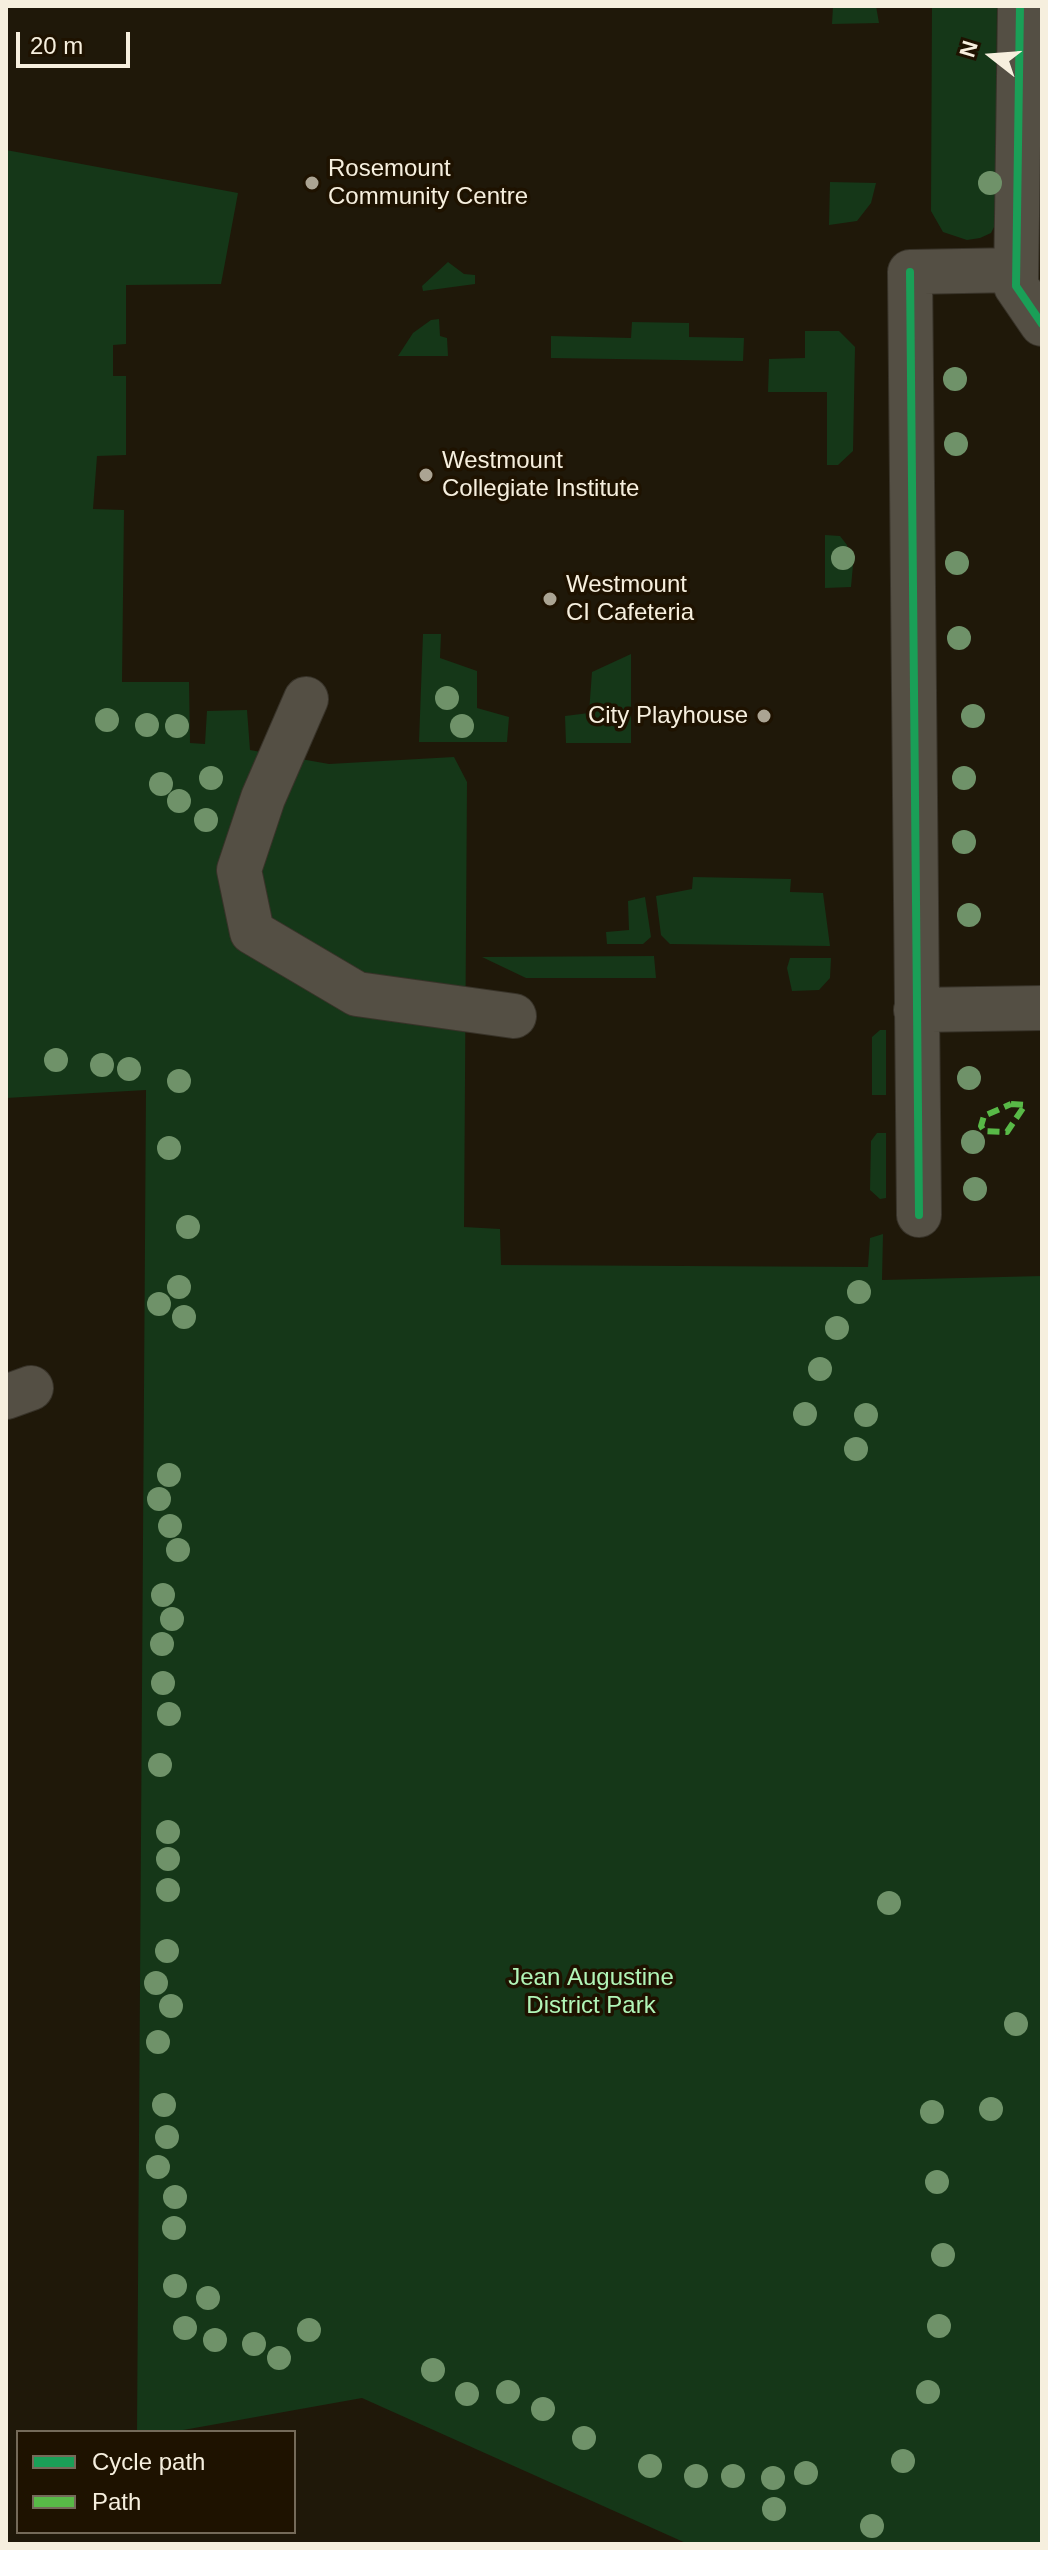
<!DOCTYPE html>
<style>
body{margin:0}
#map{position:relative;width:1048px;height:2550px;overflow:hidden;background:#1f1809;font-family:Helvetica,sans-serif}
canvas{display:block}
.frame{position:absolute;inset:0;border:8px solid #f6efde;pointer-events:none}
.legend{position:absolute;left:16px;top:2430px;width:280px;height:104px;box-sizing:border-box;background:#1e1200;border:2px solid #746a59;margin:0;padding:10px 14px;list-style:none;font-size:24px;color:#f6efde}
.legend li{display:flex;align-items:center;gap:16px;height:40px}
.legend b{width:40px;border:2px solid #746a59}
.north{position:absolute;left:952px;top:16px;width:80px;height:80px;-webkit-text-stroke:6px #1e1200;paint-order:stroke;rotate:287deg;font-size:22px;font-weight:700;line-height:32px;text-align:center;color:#f6efde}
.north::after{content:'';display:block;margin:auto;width:28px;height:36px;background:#f6efde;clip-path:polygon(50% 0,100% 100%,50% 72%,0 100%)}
.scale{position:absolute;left:16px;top:32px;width:114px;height:36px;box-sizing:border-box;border:4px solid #f6efde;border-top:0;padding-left:10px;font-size:24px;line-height:28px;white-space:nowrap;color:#f6efde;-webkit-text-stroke:6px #1e1200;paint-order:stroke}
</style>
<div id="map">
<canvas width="1048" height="2550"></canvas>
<div class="frame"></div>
<ul class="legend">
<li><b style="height:10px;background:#1a9f57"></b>Cycle path</li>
<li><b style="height:10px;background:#58b947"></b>Path</li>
</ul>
<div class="north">N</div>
<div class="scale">20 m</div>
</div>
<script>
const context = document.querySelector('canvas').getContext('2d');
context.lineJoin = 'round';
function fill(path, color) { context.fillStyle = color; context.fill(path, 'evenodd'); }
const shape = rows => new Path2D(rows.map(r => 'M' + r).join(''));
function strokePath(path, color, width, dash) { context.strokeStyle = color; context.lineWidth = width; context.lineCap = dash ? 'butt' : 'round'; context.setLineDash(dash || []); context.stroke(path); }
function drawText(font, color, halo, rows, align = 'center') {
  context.font = font + ' Helvetica,sans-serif'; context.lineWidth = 7; context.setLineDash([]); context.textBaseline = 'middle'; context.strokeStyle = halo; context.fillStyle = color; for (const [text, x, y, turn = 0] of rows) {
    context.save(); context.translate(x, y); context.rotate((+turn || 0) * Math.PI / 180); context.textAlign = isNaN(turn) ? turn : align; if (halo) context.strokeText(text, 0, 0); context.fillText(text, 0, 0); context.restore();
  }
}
fill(shape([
 [833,6,876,6,879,23,832,24],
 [932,6,997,6,995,225,991,233,980,238,967,240,943,232,931,211],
 [6,150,238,193,221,284,126,285,126,344,113,345,113,376,126,376,126,455,97,456,93,509,124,510,122,682,189,682,190,743,205,744,207,711,247,710,250,750,329,764,454,757,467,782,464,1227,500,1229,501,1265,868,1267,870,1238,883,1234,882,1280,1042,1276,1042,2544,688,2544,362,2398,172,2432,137,2432,146,1090,6,1098],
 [830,182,876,183,871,203,857,221,829,225],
 [448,262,464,274,475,275,475,284,423,291,422,286],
 [439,319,440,336,447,338,448,356,398,356,413,333,431,320],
 [632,322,689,323,689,337,744,338,743,361,551,358,551,336,631,338],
 [805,331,839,331,855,347,853,451,838,465,827,465,827,392,768,392,769,359,805,358],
 [825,535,840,536,847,545,853,565,851,587,825,588],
 [423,634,441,634,440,658,477,671,477,708,509,717,507,742,419,742],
 [631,654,631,743,566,743,565,716,589,713,592,672],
 [693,877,791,879,790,892,823,893,830,946,670,944,661,935,656,896,692,889],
 [645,897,651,937,643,944,607,944,606,932,629,930,628,901],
 [654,956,656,978,526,978,482,957],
 [790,958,831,958,830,978,819,990,792,991,787,968],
 [880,1030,886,1030,886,1095,872,1095,872,1037],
 [877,1133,886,1133,886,1198,880,1199,870,1190,871,1141]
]), '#153718');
const minor = shape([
 [1020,6,1016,286,1042,324],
 [306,699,263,798,239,870,252,932,357,994,514,1016],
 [916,1010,1042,1008],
 [919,1215,910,272,1016,270],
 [6,1397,31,1388]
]);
strokePath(minor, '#383329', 46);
strokePath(minor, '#544f44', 44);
strokePath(shape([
 [1011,1104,1025,1105,1007,1132,984,1131,981,1126,984,1116,1011,1104]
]), '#58b947', 6, [12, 6]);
strokePath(shape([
 [1020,6,1016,286,1042,324],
 [910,272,919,1215]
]), '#1a9f57', 8);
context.fillStyle = '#6f9269';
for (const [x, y] of [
 [990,183],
 [955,379],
 [956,444],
 [843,558],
 [957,563],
 [959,638],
 [447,698],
 [973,716],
 [107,720],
 [147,725],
 [177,726],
 [462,726],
 [211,778],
 [964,778],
 [161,784],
 [179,801],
 [206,820],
 [964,842],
 [969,915],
 [56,1060],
 [102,1065],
 [129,1069],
 [969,1078],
 [179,1081],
 [973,1142],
 [169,1148],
 [975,1189],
 [188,1227],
 [179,1287],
 [859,1292],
 [159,1304],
 [184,1317],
 [837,1328],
 [820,1369],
 [805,1414],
 [866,1415],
 [856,1449],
 [169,1475],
 [159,1499],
 [170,1526],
 [178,1550],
 [163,1595],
 [172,1619],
 [162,1644],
 [163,1683],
 [169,1714],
 [160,1765],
 [168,1832],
 [168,1859],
 [168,1890],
 [889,1903],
 [167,1951],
 [156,1983],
 [171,2006],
 [1016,2024],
 [158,2042],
 [164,2105],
 [991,2109],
 [932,2112],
 [167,2137],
 [158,2167],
 [937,2182],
 [175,2197],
 [174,2228],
 [943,2255],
 [175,2286],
 [208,2298],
 [939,2326],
 [185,2328],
 [309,2330],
 [215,2340],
 [254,2344],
 [279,2358],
 [433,2370],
 [508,2392],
 [928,2392],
 [467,2394],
 [543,2409],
 [584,2438],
 [903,2461],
 [650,2466],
 [806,2473],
 [696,2476],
 [733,2476],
 [773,2478],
 [774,2509],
 [872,2526]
]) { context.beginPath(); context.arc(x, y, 12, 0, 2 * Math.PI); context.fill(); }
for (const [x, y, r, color] of [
 [312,183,8,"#aba493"],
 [426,475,8,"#aba493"],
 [550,599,8,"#aba493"],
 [764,716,8,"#aba493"]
]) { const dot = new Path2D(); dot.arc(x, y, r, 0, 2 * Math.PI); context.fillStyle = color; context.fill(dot); strokePath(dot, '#1e1200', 3); }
drawText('24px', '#f6efde', '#1e1200', [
 ["Rosemount",328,169],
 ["Community Centre",328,197],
 ["Westmount",442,461],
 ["Collegiate Institute",442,489],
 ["Westmount",566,585],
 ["CI Cafeteria",566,613],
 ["City Playhouse",748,716,"right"]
], 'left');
drawText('24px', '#b1f5b7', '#1e1200', [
 ["Jean Augustine",591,1978],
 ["District Park",591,2006]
]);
</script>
